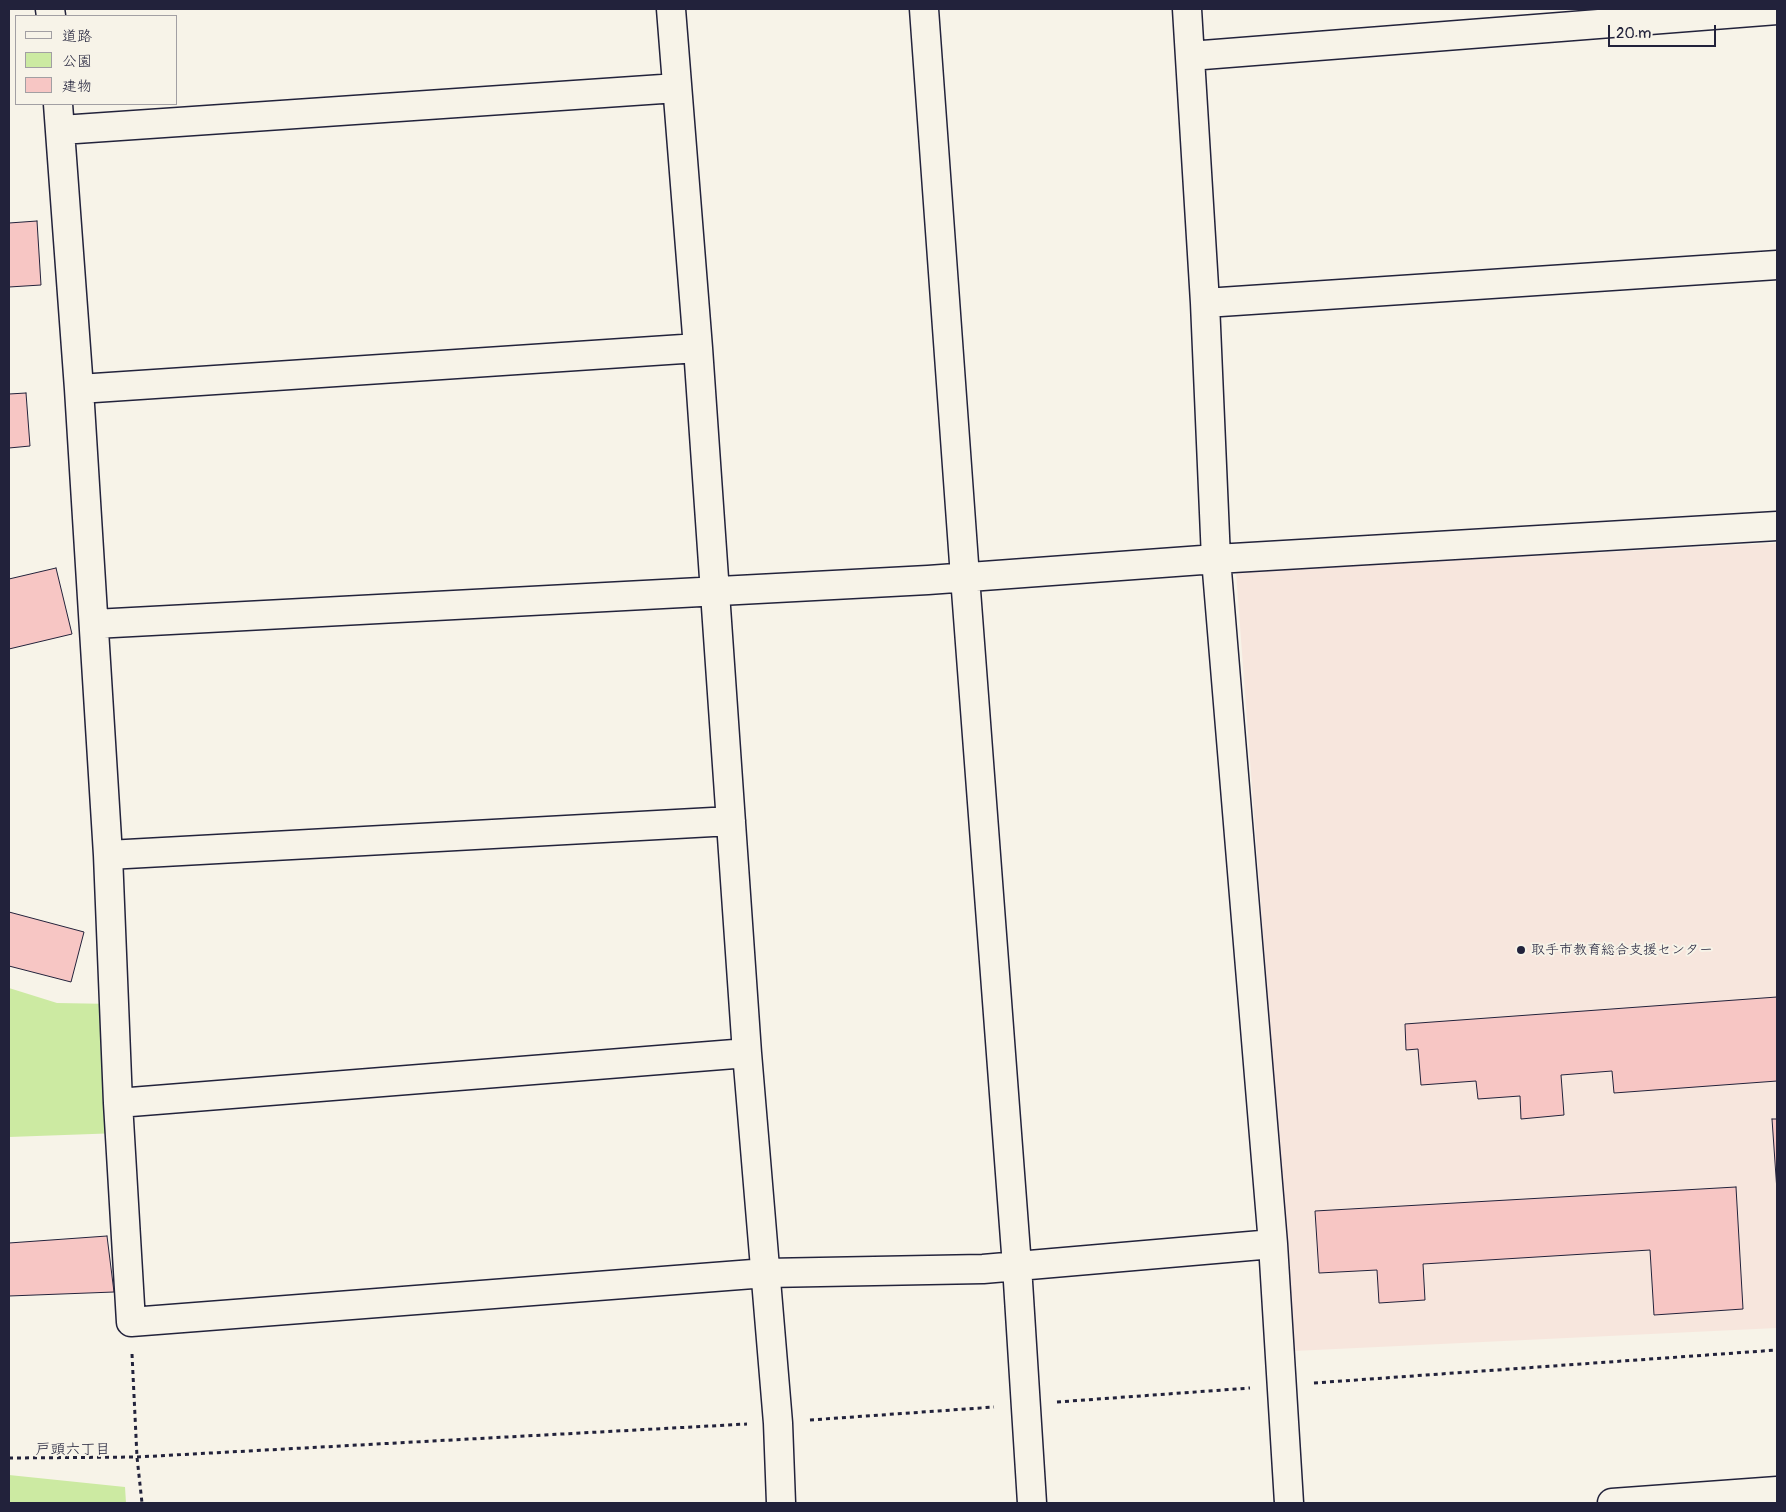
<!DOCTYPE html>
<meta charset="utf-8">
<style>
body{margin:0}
#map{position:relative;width:1786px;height:1512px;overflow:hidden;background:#f7f3e8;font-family:Pangolin,"Klee One",sans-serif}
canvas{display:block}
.frame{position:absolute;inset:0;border:10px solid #22223b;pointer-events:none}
.legend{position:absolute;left:15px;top:15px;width:162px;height:90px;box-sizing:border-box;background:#f7f3e8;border:1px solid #a29fa3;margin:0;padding:6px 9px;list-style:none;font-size:15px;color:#22223b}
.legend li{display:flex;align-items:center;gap:10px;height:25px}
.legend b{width:25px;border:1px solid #a29fa3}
.scale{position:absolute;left:1608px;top:25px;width:108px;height:22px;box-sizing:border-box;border:2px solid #22223b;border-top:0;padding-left:6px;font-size:15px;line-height:18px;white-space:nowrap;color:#22223b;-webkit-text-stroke:4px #f7f3e8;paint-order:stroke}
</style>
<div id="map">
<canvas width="1786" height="1512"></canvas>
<div class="frame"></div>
<ul class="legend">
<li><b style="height:6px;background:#f7f3e8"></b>道路</li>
<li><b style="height:14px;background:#cceaa2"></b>公園</li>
<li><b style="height:14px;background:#f7c6c4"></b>建物</li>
</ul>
<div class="scale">20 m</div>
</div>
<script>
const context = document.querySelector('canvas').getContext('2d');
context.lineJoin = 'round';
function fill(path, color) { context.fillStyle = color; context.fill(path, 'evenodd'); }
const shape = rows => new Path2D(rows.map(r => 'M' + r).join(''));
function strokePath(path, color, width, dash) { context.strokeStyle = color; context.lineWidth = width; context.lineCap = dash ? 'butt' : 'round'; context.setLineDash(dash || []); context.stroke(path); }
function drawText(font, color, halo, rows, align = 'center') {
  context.font = font + ' Pangolin,"Klee One",sans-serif'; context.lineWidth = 4; context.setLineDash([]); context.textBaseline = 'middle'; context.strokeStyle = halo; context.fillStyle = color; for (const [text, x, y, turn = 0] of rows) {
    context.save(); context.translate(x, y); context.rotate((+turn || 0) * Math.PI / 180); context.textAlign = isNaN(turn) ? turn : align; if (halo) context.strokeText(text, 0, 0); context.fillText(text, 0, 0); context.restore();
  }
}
fill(shape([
 [1777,543,1777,1328,1294,1351,1236,572]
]), '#f7e6dd');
fill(shape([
 [9,988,57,1003,114,1004,120,1133,9,1137],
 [9,1475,125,1487,126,1503,9,1503]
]), '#cceaa2');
const building = shape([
 [37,221,41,285,9,287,9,223,37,221],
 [26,393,30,446,9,448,9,394,26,393],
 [56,568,72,634,9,649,9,579,56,568],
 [9,912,84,932,71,982,9,966,9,912],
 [1777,997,1777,1081,1614,1093,1612,1071,1561,1075,1564,1115,1521,1119,1520,1096,1478,1099,1476,1081,1421,1085,1418,1049,1406,1050,1405,1024,1777,997],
 [1772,1119,1777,1119,1777,1191,1772,1119],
 [1736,1187,1743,1309,1654,1315,1650,1250,1423,1264,1425,1300,1379,1303,1377,1270,1319,1273,1315,1211,1736,1187],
 [107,1236,114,1292,9,1296,9,1243,107,1236]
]);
fill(building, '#f7c6c4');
strokePath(building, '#22223b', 1);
const minor = shape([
 [50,9,51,16],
 [671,9,698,348,747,1053,778,1423,781,1503],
 [924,9,965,577,1017,1266,1032,1503],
 [1187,9,1205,303,1216,559,1273,1244,1289,1503],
 [1190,56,1777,10],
 [58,104,79,389,108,855,118,1103,131,1322,766,1273,983,1269,1273,1244],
 [61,130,677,88],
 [1205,303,1777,265],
 [79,389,698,348],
 [94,624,928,580,1216,559,1777,526],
 [108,855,731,821],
 [118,1103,747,1053],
 [1612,1503,1777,1491,1777,1494]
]);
strokePath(minor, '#22223b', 31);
strokePath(shape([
 [132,1354,137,1457,142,1503],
 [1314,1383,1777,1350],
 [1057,1402,1250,1388],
 [810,1420,994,1407],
 [9,1458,137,1457,747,1424]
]), '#22223b', 3, [4, 4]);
strokePath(minor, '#f7f3e8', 28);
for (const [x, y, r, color] of [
 [1521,950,5,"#22223b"]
]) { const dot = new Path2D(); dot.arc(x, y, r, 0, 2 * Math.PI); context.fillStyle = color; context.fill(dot); strokePath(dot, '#f7f3e8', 2); }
drawText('14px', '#22223b', '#f7f3e8', [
 ["取手市教育総合支援センター",1531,950]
], 'left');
drawText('15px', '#22223b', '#f7f3e8', [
 ["戸頭六丁目",73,1450]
]);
</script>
